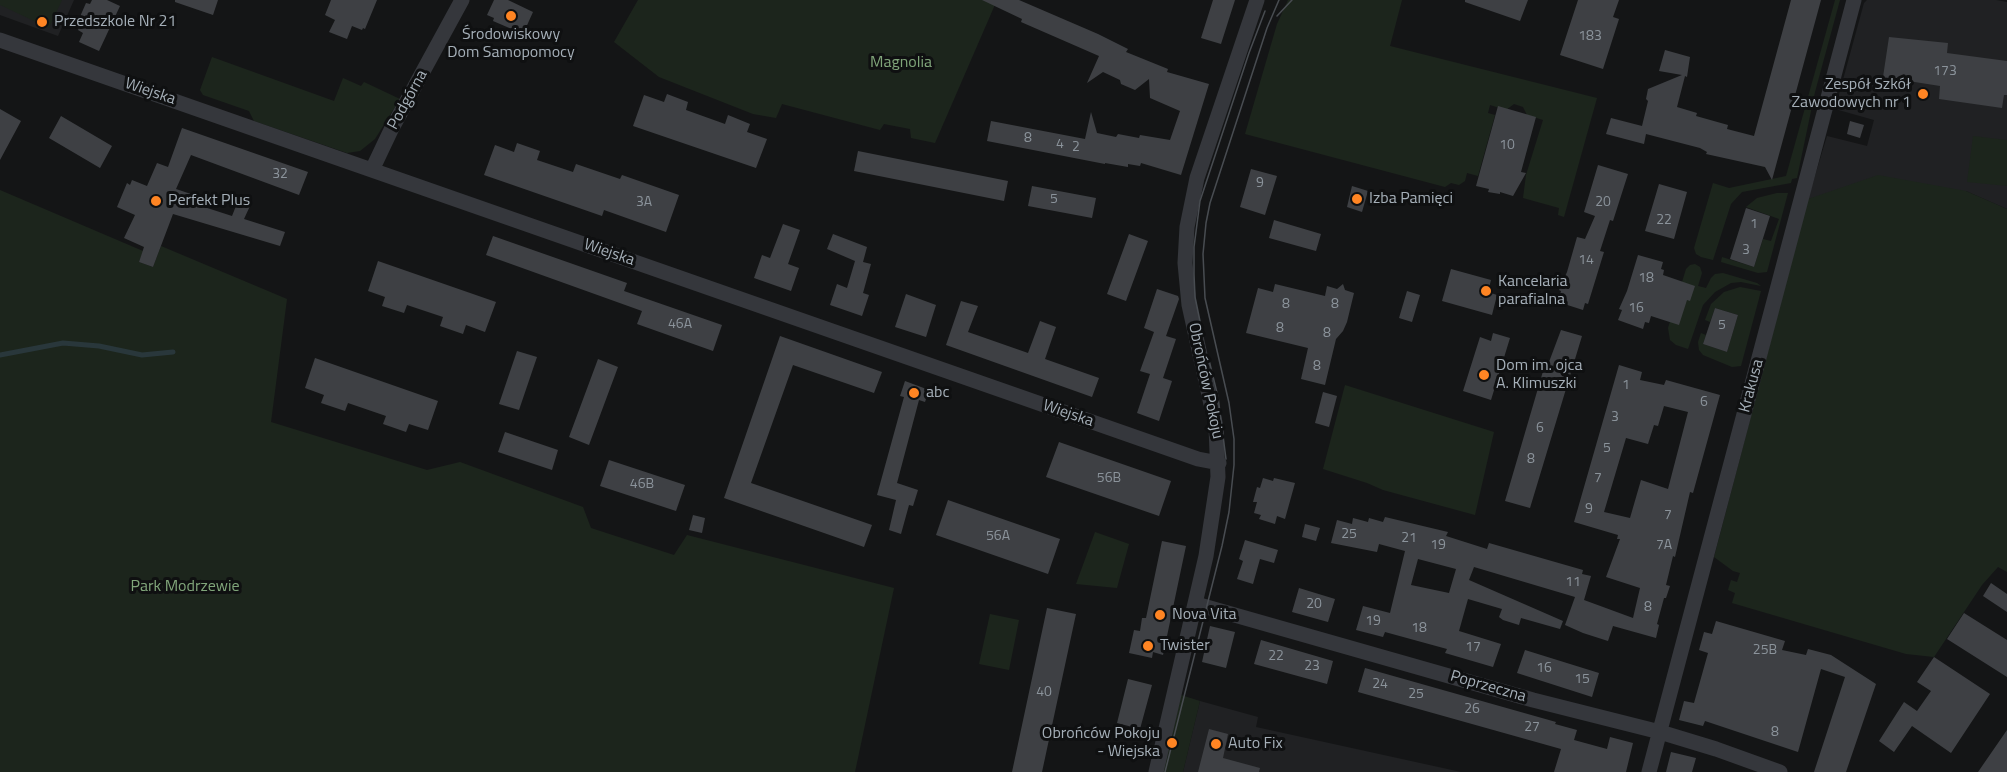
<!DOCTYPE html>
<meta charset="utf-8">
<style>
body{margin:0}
canvas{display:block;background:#141516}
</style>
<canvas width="2007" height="772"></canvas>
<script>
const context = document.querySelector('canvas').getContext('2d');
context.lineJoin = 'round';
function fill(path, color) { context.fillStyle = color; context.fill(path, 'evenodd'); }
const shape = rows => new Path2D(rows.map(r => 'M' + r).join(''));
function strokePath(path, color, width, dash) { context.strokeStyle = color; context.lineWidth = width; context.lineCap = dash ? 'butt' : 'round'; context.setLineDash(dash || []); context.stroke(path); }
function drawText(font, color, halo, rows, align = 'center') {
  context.font = font + ' "Titillium Web",sans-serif'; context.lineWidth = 6; context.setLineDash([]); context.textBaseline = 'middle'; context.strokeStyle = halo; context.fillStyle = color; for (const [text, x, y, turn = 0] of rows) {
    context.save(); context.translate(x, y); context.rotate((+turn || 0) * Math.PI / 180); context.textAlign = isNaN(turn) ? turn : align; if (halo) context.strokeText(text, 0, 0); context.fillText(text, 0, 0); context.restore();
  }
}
fill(shape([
 [0,0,74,0,58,36,0,15],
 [1867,0,1996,0,2007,2,2007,209,1966,191,1808,199,1827,136,1867,146,1874,120,1835,109,1864,3],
 [1200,701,1258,717,1256,727,1461,772,1183,772]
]), '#202123');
fill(shape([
 [0,0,62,0,49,28,0,5],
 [638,0,997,0,935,143,911,138,910,129,884,124,880,130,782,104,776,118,753,114,659,77,614,42],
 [1288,0,1402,0,1390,46,1597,98,1564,217,1558,215,1559,208,1523,198,1526,175,1543,120,1527,115,1523,107,1514,104,1506,110,1490,105,1488,113,1495,115,1478,176,1467,173,1465,181,1459,185,1451,183,1445,187,1245,134,1277,24],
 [1835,0,1840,0,1815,92,1797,178,1792,179,1791,183,1742,192,1731,204,1713,260,1701,257,1696,254,1694,248,1713,183,1729,188,1786,176],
 [212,57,334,101,343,78,361,86,364,82,400,99,375,139,360,151,347,153,254,121,249,111,203,95,200,90],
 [1973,136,2007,140,2007,186,1967,182],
 [1878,175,1966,191,2007,209,2007,572,1998,567,1982,585,1934,657,1906,654,1732,603,1735,593,1728,590,1731,580,1737,582,1740,573,1733,571,1714,557,1808,199],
 [0,190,143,251,139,262,153,267,161,246,287,299,271,422,427,470,460,462,583,507,591,528,674,555,687,535,894,588,855,772,0,772],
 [1777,193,1788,193,1767,272,1758,273,1721,262,1722,257,1754,267,1763,239,1771,241,1779,219,1746,207,1757,198],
 [1695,264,1700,267,1702,273,1698,286,1706,288,1711,278,1715,274,1723,273,1757,283,1761,286,1741,282,1731,283,1715,292,1703,305,1688,349,1676,345,1670,340,1668,328,1686,269,1690,265],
 [1740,287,1761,291,1741,366,1732,367,1703,355,1699,350,1698,342,1701,333,1706,335,1703,344,1727,352,1738,315,1715,308,1710,322,1705,320,1711,304,1724,292],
 [1345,385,1494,432,1475,515,1383,490,1367,483,1323,469],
 [1095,532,1129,544,1117,588,1076,584],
 [990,614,1019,620,1009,670,979,664],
 [1181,695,1200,701,1183,772,1163,772]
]), '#1c251c');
strokePath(shape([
 [0,355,63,343,99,346,142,355,173,352]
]), '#29373b', 5);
fill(shape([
 [92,0,107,0,120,6,99,51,79,42,83,33,78,30,82,20,79,19,86,3,90,4],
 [175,0,218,0,213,15,175,2],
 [331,0,377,0,365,29,363,28,362,30,352,26,347,39,329,32,335,20,325,15],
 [494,0,508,0,533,12,524,32,515,28,514,30,493,21,494,18,487,15],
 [982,0,1019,0,1098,34,1128,49,1126,52,1168,69,1167,72,1209,84,1181,175,1141,163,1140,166,1128,164,1128,167,1105,163,1105,164,987,141,991,121,1085,139,1091,112,1097,133,1116,137,1118,134,1139,138,1140,135,1170,140,1180,111,1150,98,1149,79,1135,90,1121,84,1120,80,1103,72,1087,83,1099,56,1021,22,1022,19],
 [1213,0,1235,0,1221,44,1201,38],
 [1465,0,1528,0,1520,21,1465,2],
 [1578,0,1619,0,1613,17,1619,19,1603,69,1560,55],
 [1791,0,1821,0,1772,180,1765,167,1706,154,1707,152,1700,148,1646,134,1644,144,1606,134,1611,118,1642,126,1648,101,1646,99,1648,89,1682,75,1659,71,1665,50,1690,57,1687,77,1685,76,1677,107,1697,113,1696,116,1728,125,1727,129,1754,136],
 [1889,37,1948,43,1947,53,2007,61,2007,95,2004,95,2002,108,1939,99,1940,86,1883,77],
 [667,94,688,102,686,110,725,124,728,115,750,124,747,132,767,139,756,168,633,126,644,95,664,102],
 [1498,106,1536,117,1521,172,1526,173,1513,196,1500,192,1500,194,1488,192,1489,189,1476,186],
 [0,109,21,121,0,160],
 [61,116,112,146,100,168,49,138],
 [1850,121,1864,125,1860,138,1847,134],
 [182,128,308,172,299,195,191,155,176,189,203,198,201,206,232,216,238,201,250,206,244,219,285,232,280,246,173,214,153,267,139,262,144,247,124,238,135,215,117,207,127,183,130,185,132,180,147,186,157,163,168,167],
 [517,143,540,151,537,160,573,172,576,164,620,179,622,175,679,195,666,232,604,210,602,216,484,175,495,145,514,152],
 [858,151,1008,181,1004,201,854,171],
 [1598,165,1628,174,1613,221,1610,220,1600,251,1604,252,1588,304,1585,303,1583,310,1558,302,1561,291,1559,290,1567,272,1577,237,1585,239,1595,216,1584,212],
 [1251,169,1277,176,1265,215,1240,207],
 [1659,184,1687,192,1674,239,1645,231],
 [1032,186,1096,198,1092,218,1028,206],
 [1352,186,1368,191,1362,212,1347,207],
 [1746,208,1770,216,1754,267,1730,259],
 [1274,220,1321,234,1316,251,1269,238],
 [783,224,800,230,788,264,799,268,791,291,754,278,762,255,770,258],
 [833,234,867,247,863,262,871,264,863,293,869,295,862,316,830,305,837,284,847,288,855,261,827,249],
 [1129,234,1148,241,1126,301,1107,294],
 [493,236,627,283,624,291,722,325,713,351,637,324,642,311,486,255],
 [1638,255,1663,262,1661,269,1664,270,1663,275,1695,286,1690,301,1687,300,1679,325,1651,316,1649,323,1645,322,1643,329,1618,320,1622,310,1619,309,1627,291],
 [378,261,496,302,485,332,466,325,463,334,440,326,443,317,407,305,404,313,382,306,385,297,368,291],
 [1451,269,1491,280,1488,292,1497,295,1492,315,1442,301],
 [1275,284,1325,296,1327,286,1337,289,1343,284,1345,290,1354,293,1347,322,1343,331,1336,339,1325,385,1301,379,1308,348,1246,333,1258,288,1273,292],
 [1157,289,1178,296,1179,299,1166,336,1176,339,1163,378,1172,381,1159,421,1137,413,1150,374,1140,371,1154,332,1144,328],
 [1407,291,1420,295,1412,322,1399,318],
 [906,294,936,305,926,337,895,327],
 [961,301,978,306,968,332,1028,353,1040,321,1056,327,1045,359,1099,378,1092,397,946,345],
 [1715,308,1738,315,1727,352,1703,344],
 [1561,330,1582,336,1530,508,1505,501,1546,361,1549,362],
 [1493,333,1510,338,1491,400,1463,391,1480,337,1491,341],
 [780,336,882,372,874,393,793,365,751,483,872,525,864,547,724,498],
 [517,351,537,357,519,410,499,404],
 [315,358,438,401,428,430,409,424,406,432,383,424,386,416,348,403,345,411,321,403,324,395,305,388],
 [598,359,618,367,589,445,569,437],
 [1619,365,1642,372,1640,380,1664,385,1666,380,1720,395,1693,493,1690,492,1675,557,1673,556,1666,585,1670,586,1666,598,1664,598,1657,624,1659,625,1656,638,1613,626,1608,641,1583,633,1565,625,1575,597,1474,567,1469,580,1563,621,1560,629,1521,618,1519,625,1503,620,1499,617,1502,609,1468,599,1459,631,1501,644,1493,667,1445,653,1447,649,1385,632,1383,637,1356,630,1363,606,1390,613,1405,551,1379,544,1377,552,1331,543,1337,520,1352,524,1353,518,1368,522,1369,518,1383,522,1385,517,1448,532,1446,536,1487,549,1489,543,1583,570,1582,574,1591,576,1584,600,1633,618,1640,588,1606,577,1620,539,1617,539,1618,535,1574,522],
 [1664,406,1688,412,1668,489,1641,480,1630,518,1604,512,1626,438,1648,444,1654,425,1658,426],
 [1418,559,1456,569,1449,593,1411,585],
 [905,381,929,390,925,402,919,400,897,483,918,490,913,506,909,505,901,534,889,530,896,500,877,495,904,397,900,396],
 [1323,392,1337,396,1329,427,1315,423],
 [505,432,558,450,552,470,498,452],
 [1059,442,1171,481,1159,516,1046,477],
 [609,460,685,485,676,511,600,486],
 [1263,478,1273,481,1274,478,1295,483,1285,519,1277,516,1275,524,1259,519,1261,515,1254,513,1257,502,1253,502,1257,487,1260,488],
 [948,500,1060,539,1048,574,936,535],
 [693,515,705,518,702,533,689,530],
 [1305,524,1320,528,1316,541,1302,537],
 [1245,540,1278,550,1274,563,1260,559,1253,584,1237,579,1243,561,1239,559],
 [1162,541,1186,546,1163,655,1153,652,1152,658,1129,653,1134,630,1140,631,1142,618,1146,618],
 [1991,583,2007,594,2007,612,1983,596],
 [1299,588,1335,599,1328,622,1292,612],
 [1047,608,1076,614,1042,772,1012,772],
 [1964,613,2007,640,2007,677,1947,639],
 [1716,621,1785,641,1782,650,1806,655,1808,649,1831,655,1876,684,1846,772,1814,772,1845,677,1821,669,1798,752,1705,721,1703,726,1679,720,1684,701,1694,703,1708,653,1699,650,1704,632,1712,634],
 [1210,626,1235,632,1226,668,1202,662],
 [1261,640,1333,661,1327,684,1254,664],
 [1525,650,1599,673,1592,697,1517,673],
 [1934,657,1990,694,1951,753,1912,726,1894,752,1879,741,1904,702,1917,711,1931,691,1917,682],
 [1365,668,1556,722,1555,724,1577,730,1574,740,1607,749,1610,737,1633,743,1626,772,1554,772,1561,749,1358,692],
 [1128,679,1152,685,1140,729,1117,723],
 [1209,729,1228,734,1223,758,1260,768,1259,772,1198,772],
 [2007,730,2007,772,1978,772],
 [1671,752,1696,758,1692,772,1666,772]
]), '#3e4044');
strokePath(shape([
 [0,40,1021,397,1198,459,1219,463],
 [372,170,391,130,462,0],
 [1196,604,1533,700,1660,732,1716,749,1780,772],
 [1156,772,1206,556,1218,477,1216,427,1189,305,1185,263,1187,227,1197,178,1257,0],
 [1649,772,1854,0]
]), '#35373c', 15);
strokePath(shape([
 [1277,16,1292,0],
 [1201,326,1195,297,1194,274,1194,247,1200,201,1249,53,1265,11],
 [1208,356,1218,397,1226,459],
 [1165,772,1222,546,1229,512,1234,465,1234,439,1229,403,1205,298,1203,254,1206,223,1210,203,1267,28,1279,0]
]), '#484c51', 1.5);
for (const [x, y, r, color] of [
 [511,16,6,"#ff8523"],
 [42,22,6,"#ff8523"],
 [1923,94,6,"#ff8523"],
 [1357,199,6,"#ff8523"],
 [156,201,6,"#ff8523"],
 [1486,291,6,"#ff8523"],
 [1484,375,6,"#ff8523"],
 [914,393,6,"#ff8523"],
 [1160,615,6,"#ff8523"],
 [1148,646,6,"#ff8523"],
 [1172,743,6,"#ff8523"],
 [1216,744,6,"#ff8523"]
]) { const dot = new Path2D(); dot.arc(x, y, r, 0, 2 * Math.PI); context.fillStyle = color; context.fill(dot); strokePath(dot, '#0f1011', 2); }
drawText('14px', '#8b939b', null, [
 ["183",1590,37],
 ["173",1945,72],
 ["8",1028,139],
 ["4",1060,145],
 ["10",1507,146],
 ["2",1076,148],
 ["32",280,175],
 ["9",1260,184],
 ["5",1054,200],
 ["3A",644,203],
 ["20",1603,203],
 ["22",1664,221],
 ["1",1754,225],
 ["3",1746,251],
 ["14",1586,261],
 ["18",1646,279],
 ["8",1286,305],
 ["8",1335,305],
 ["16",1636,309],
 ["46A",680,325],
 ["5",1722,326],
 ["8",1280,329],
 ["8",1327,334],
 ["8",1317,367],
 ["1",1626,386],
 ["6",1704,403],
 ["3",1615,418],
 ["6",1540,429],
 ["5",1607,449],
 ["8",1531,460],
 ["56B",1109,479],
 ["7",1598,479],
 ["46B",642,485],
 ["9",1589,510],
 ["7",1668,516],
 ["25",1349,535],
 ["56A",998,537],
 ["21",1409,539],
 ["19",1438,546],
 ["7A",1664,546],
 ["11",1573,583],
 ["20",1314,605],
 ["8",1648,608],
 ["19",1373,622],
 ["18",1419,629],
 ["17",1473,648],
 ["25B",1765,651],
 ["22",1276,657],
 ["23",1312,667],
 ["16",1544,669],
 ["15",1582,680],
 ["24",1380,685],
 ["40",1044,693],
 ["25",1416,695],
 ["26",1472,710],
 ["27",1532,728],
 ["8",1775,733]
]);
drawText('16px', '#a5afb8', '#0f1011', [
 ["Przedszkole Nr 21",54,22],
 ["Środowiskowy",511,35,"center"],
 ["Dom Samopomocy",511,53,"center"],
 ["Zespół Szkół",1911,85,"right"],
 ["Zawodowych nr 1",1911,103,"right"],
 ["Izba Pamięci",1369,199],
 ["Perfekt Plus",168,201],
 ["Kancelaria",1498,282],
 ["parafialna",1498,300],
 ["Dom im. ojca",1496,366],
 ["A. Klimuszki",1496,384],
 ["abc",926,393],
 ["Nova Vita",1172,615],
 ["Twister",1160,646],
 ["Obrońców Pokoju",1160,734,"right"],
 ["- Wiejska",1160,752,"right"],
 ["Auto Fix",1228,744]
], 'left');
drawText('16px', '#80a57a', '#0f1011', [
 ["Magnolia",901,63],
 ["Park Modrzewie",185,587]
]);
drawText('16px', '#a5afb8', '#0f1011', [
 ["Wiejska",150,92,19],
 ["Podgórna",408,100,-61],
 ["Wiejska",609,253,19],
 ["Obrońców Pokoju",1205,381,78],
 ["Krakusa",1752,386,-75],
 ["Wiejska",1068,414,19],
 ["Poprzeczna",1488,687,16]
]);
</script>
